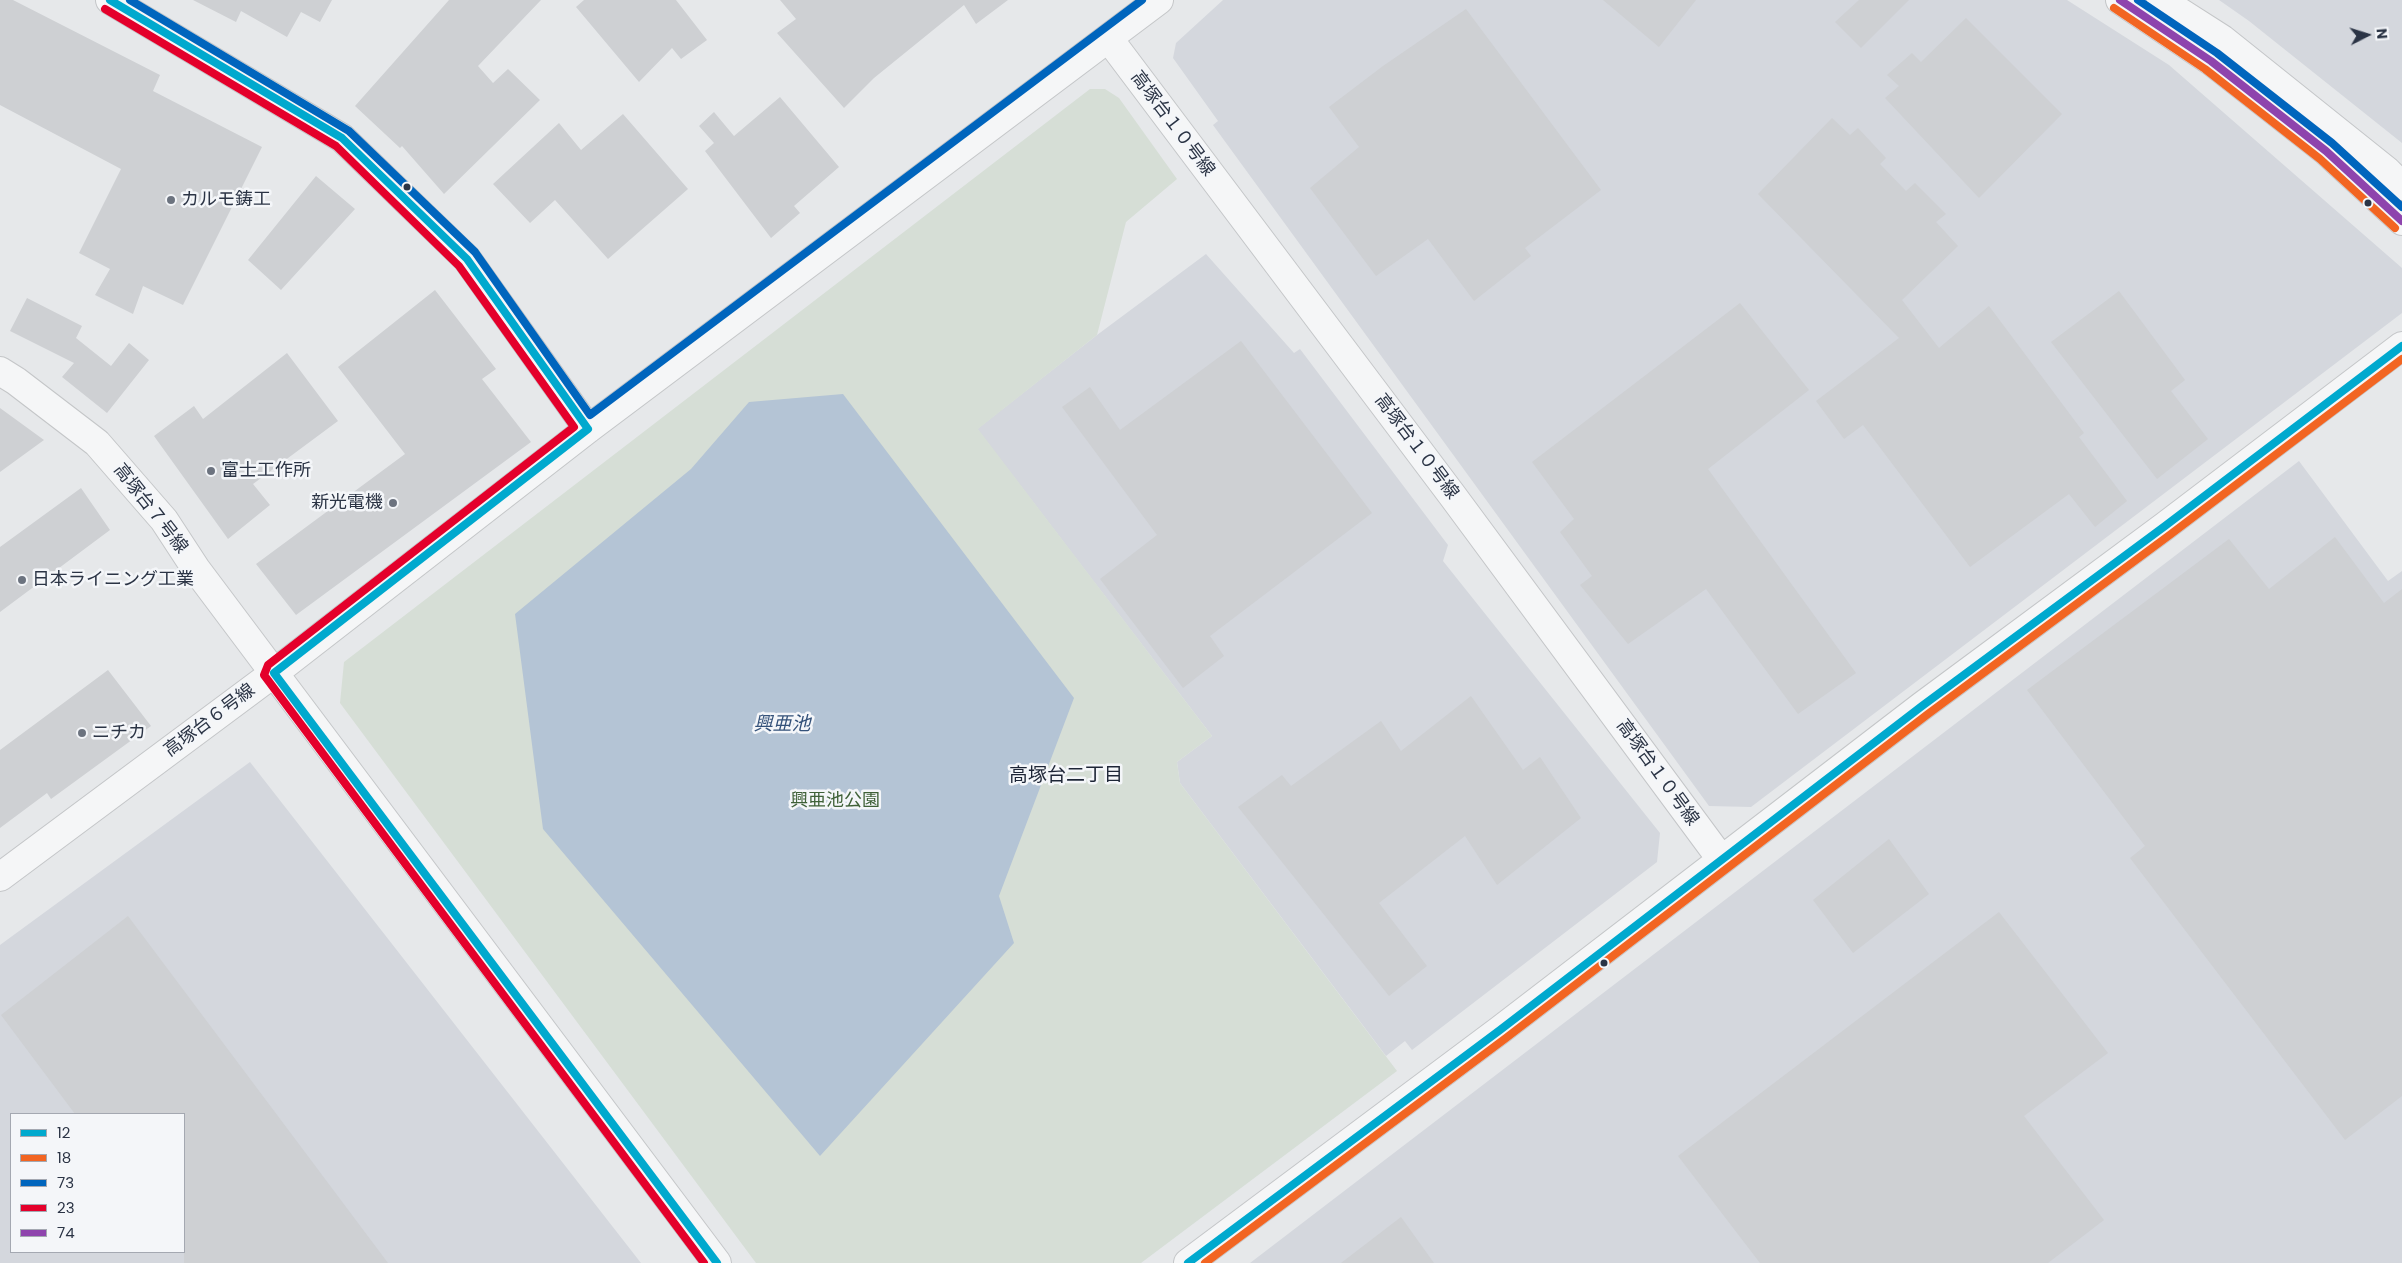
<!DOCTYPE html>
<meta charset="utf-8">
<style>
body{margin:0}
#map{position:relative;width:2402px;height:1263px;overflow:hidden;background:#e6e8ea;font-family:Poppins,sans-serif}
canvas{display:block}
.legend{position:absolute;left:10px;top:1113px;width:175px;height:140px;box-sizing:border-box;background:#f4f6f9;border:1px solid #a4a8b1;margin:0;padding:6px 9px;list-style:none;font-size:15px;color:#2b3445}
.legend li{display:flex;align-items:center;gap:10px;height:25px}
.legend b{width:25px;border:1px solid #a4a8b1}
.north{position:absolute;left:2342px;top:10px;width:50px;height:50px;-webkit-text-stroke:4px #f4f6f9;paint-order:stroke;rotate:85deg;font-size:14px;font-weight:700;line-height:20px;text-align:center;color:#2b3445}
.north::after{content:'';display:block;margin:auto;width:18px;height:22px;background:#2b3445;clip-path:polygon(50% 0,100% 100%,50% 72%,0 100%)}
</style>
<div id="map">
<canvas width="2402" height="1263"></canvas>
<ul class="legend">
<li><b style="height:6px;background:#00a9ce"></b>12</li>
<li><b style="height:6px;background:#f26522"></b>18</li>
<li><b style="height:6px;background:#0065bd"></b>73</li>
<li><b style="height:6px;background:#e4002b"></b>23</li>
<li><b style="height:6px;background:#8e44ad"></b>74</li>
</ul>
<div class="north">N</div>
</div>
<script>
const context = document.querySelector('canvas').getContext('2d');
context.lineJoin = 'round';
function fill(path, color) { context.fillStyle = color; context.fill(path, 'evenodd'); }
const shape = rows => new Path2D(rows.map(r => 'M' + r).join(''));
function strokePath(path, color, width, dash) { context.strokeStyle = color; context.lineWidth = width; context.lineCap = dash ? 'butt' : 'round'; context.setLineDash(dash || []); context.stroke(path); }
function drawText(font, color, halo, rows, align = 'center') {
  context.font = font + ' Poppins,"Noto Sans JP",sans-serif'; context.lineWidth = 5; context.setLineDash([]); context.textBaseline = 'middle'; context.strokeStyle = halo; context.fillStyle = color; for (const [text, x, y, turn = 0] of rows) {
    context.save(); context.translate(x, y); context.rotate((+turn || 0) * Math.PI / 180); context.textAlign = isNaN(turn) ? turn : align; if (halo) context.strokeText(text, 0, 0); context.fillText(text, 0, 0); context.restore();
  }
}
fill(shape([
 [1223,0,2067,0,2169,65,2402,268,2402,313,1751,807,1709,806,1213,125,1218,121,1173,58,1176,43],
 [2219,0,2402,0,2402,143,2249,21],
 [1206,254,1294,353,1300,349,1448,545,1443,561,1660,833,1657,862,1412,1050,1405,1041,1386,1056,1180,783,1177,762,1212,736,977,429,1097,335],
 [2299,461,2388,581,2402,571,2402,1263,1250,1263],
 [250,762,641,1263,0,1263,0,945],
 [11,1114,184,1114,184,1252,11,1252]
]), '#d4d7dd');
fill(shape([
 [1090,89,1105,89,1119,98,1177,179,1126,222,1097,335,978,429,1212,736,1177,762,1180,783,1397,1071,1141,1263,756,1263,340,703,344,662]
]), '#d6ded6');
fill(shape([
 [843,394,1074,698,999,896,1014,943,820,1156,543,829,515,614,691,469,749,402]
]), '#b4c4d5');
fill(shape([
 [0,0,13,0,160,75,153,91,262,147,183,305,143,286,133,314,95,295,110,269,79,253,121,169,0,105],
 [193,0,332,0,320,22,301,12,287,37,241,11,236,22],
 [449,0,541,0,478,66,493,83,508,69,540,100,444,194,402,146,400,148,355,106],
 [584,0,676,0,707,40,681,59,672,48,639,82,576,7],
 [780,0,1008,0,976,24,964,5,874,78,844,108,777,33,796,19],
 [1603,0,1696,0,1659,47],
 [1859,0,1909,0,1861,48,1835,22],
 [1466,9,1601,190,1525,248,1531,256,1474,301,1428,239,1376,276,1310,188,1359,147,1329,107,1383,66],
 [1966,18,2062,114,1979,198,1885,98,1899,86,1887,75,1912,53,1921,62],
 [780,97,839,167,794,206,800,213,771,238,705,151,714,143,699,126,714,112,734,136],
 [623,114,688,189,608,259,555,200,530,223,493,184,559,123,581,150],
 [1832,118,1850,135,1858,128,1886,158,1880,164,1906,191,1915,183,1946,214,1936,222,1958,246,1902,300,1939,348,1989,306,2084,433,2079,437,2127,501,2095,527,2069,494,1970,567,1863,425,1844,439,1816,401,1899,338,1758,194],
 [316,176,355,209,281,290,248,260],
 [435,290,496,369,482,379,531,442,296,615,256,564,405,454,338,367],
 [2119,291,2185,380,2171,391,2208,439,2157,479,2051,342],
 [27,298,82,326,76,338,111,366,129,343,149,360,107,413,62,377,74,363,10,331],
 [1740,303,1809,390,1708,469,1856,673,1798,714,1706,589,1628,644,1580,585,1592,576,1560,532,1574,519,1532,462],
 [1241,341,1372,513,1210,636,1224,656,1183,688,1100,579,1157,535,1062,407,1090,387,1120,430],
 [287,353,338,421,253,484,270,505,228,539,154,436,194,406,203,419],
 [0,408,44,440,0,472],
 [81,488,110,530,0,612,0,547],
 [2335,537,2384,603,2402,589,2402,1096,2345,1140,2130,858,2145,846,2027,690,2229,539,2269,589],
 [108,670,151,726,51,799,47,793,0,828,0,750],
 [1471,696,1523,770,1540,757,1581,818,1497,885,1465,836,1379,903,1427,966,1389,996,1238,807,1282,775,1291,786,1381,721,1401,751],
 [1889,839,1929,894,1853,953,1813,900],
 [1999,912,2108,1053,2024,1116,2104,1220,2048,1263,1760,1263,1678,1156],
 [128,916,388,1263,184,1263,184,1114,75,1114,1,1015],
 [1401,1217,1434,1263,1341,1263]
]), '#ced0d3');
const minor = shape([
 [110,0,342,138,467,259,588,429],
 [2120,0,2211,61,2326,151,2402,221],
 [2161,0,2222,39,2387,171,2402,186],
 [1109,39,1452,495,1721,859],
 [0,371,16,381,97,443,164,520,196,569,274,673,717,1263],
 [0,877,274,673,588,429,1159,0],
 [1188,1263,1500,1030,1922,706,2165,526,2402,346]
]);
strokePath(minor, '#c4c6c8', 30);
strokePath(minor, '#f5f6f7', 28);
strokePath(shape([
 [110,0,342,138,467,259,588,429],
 [274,673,717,1263],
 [274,673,588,429],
 [1188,1263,1500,1030,1922,706,2165,526,2402,346]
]), '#00a9ce', 8);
strokePath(shape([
 [2114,8,2205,69,2320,159,2395,228],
 [1205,1263,1506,1038,1928,714,2171,534,2402,359]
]), '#f26522', 8);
strokePath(shape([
 [130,0,349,131,475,252,590,415,1142,0],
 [2138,0,2217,53,2332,143,2402,207]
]), '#0065bd', 8);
strokePath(shape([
 [105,9,336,146,459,266,574,427,268,665,264,675,704,1263]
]), '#e4002b', 8);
strokePath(shape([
 [2120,0,2211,61,2326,151,2402,221]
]), '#8e44ad', 8);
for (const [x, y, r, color] of [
 [407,187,4.5,"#2b3445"],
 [171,200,5,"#6c737f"],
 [2368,203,4.5,"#2b3445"],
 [211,471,5,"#6c737f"],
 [393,503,5,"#6c737f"],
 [22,580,5,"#6c737f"],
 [82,733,5,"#6c737f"],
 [1604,963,4.5,"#2b3445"]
]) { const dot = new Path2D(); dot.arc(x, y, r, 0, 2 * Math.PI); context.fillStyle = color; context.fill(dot); strokePath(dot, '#f4f6f9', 2); }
drawText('18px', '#2b3445', '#f4f6f9', [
 ["高塚台１０号線",1172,124,53],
 ["高塚台１０号線",1416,447,53],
 ["高塚台７号線",150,509,52],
 ["高塚台６号線",210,721,-37],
 ["高塚台１０号線",1657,773,54]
]);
drawText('18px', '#2b3445', '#f4f6f9', [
 ["カルモ鋳工",181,200],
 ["富士工作所",221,471],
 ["新光電機",383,503,"right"],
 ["日本ライニング工業",32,580],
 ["ニチカ",92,733]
], 'left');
drawText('18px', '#3f6138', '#f4f6f9', [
 ["興亜池公園",835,801]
]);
drawText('italic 19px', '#34527a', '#f4f6f9', [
 ["興亜池",782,725]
]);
drawText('19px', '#1d2536', '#f4f6f9', [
 ["高塚台二丁目",1066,776]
]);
</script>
